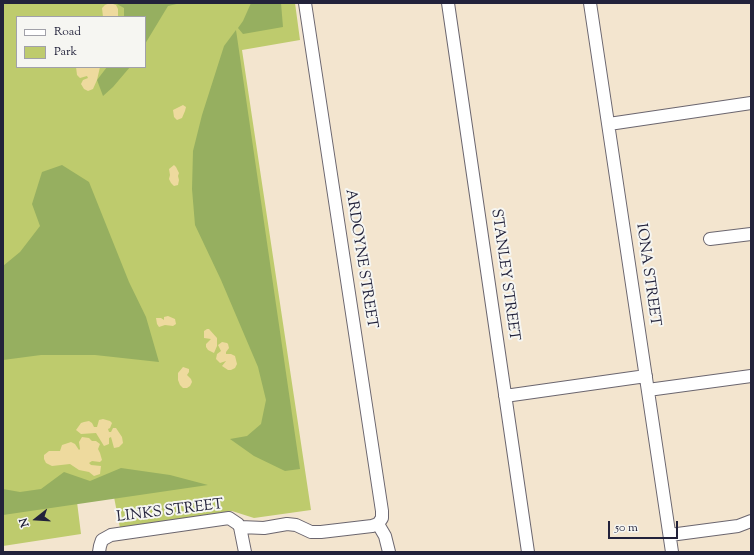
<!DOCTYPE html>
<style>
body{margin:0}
#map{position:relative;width:754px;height:555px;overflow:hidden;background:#f3e5cf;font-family:"Sorts Mill Goudy",serif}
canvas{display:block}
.frame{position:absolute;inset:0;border:4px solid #22223b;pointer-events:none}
.legend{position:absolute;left:16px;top:16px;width:130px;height:52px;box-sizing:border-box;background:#f6f6f2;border:1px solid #a1a1a9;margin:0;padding:5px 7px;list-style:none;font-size:12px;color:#22223b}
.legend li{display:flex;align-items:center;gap:8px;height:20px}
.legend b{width:20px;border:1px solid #a1a1a9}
.north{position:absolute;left:16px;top:499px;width:40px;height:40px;-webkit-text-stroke:3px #f6f6f2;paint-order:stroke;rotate:253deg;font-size:11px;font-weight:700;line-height:16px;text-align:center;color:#22223b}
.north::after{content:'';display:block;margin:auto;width:14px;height:18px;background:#22223b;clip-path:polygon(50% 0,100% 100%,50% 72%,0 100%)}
.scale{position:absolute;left:608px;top:521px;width:70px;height:18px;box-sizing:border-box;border:2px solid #22223b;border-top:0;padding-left:5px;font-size:12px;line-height:14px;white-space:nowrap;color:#22223b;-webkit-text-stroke:3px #f6f6f2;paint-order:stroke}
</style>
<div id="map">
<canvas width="754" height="555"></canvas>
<div class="frame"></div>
<ul class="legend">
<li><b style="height:5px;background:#fff"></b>Road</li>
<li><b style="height:11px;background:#becb6d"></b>Park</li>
</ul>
<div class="north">N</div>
<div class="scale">50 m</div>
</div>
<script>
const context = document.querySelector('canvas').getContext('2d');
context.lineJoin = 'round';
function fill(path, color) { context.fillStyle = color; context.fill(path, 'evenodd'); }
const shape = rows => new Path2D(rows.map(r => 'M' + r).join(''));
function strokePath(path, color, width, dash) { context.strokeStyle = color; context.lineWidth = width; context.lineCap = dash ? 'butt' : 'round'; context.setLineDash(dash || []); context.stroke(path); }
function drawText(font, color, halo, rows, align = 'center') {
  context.font = font + ' "Sorts Mill Goudy",serif'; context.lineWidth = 4; context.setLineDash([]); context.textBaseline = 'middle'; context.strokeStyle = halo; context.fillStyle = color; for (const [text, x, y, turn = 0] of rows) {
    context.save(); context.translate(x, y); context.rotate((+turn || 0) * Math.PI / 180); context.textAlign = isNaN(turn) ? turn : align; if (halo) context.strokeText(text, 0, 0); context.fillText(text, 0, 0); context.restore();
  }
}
fill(shape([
 [3,3,295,3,300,40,242,50,311,510,254,518,232,511,120,528,114,497,77,502,81,534,3,546],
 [17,17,145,17,145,67,17,67]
]), '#becb6d');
fill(shape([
 [115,3,181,3,168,6,145,44,145,17,124,17,124,8],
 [251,3,281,3,283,27,243,34,238,28,243,21],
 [236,30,300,469,285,471,254,456,230,439,247,436,261,424,266,400,258,367,221,280,195,225,192,189,193,151,202,115,224,46],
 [107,67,130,67,113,87,103,96,97,80],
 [62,165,89,182,129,282,146,317,159,362,95,355,41,355,3,360,3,266,20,252,40,226,32,204,42,172],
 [121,468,170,475,208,485,3,515,3,489,20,492,41,489,64,472,90,481]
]), '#96af60');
fill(shape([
 [110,3,116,5,118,9,118,17,103,17,102,8,105,5],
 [76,67,100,67,97,80,93,89,88,91,84,89,81,84,83,80,88,78,87,76,80,78,77,75],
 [183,105,186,107,185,111,182,118,177,120,174,117,173,110],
 [174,165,176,167,179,173,178,176,179,180,178,185,174,186,171,183,169,179,170,175,169,169],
 [168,316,175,319,176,324,173,326,165,325,159,327,157,324,156,318,161,318,164,320,164,317],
 [207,329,209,329,217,338,217,346,214,353,208,350,206,347,206,344,211,339,204,338,204,331],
 [222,342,227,343,228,344,229,348,226,352,226,354,231,354,235,356,237,364,235,368,231,370,228,370,222,366,226,361,220,363,216,359,217,354,221,351,218,345],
 [183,367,189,369,189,372,187,375,191,379,192,382,190,386,187,388,183,388,180,385,178,380,178,373],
 [103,419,110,421,112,423,110,428,108,429,109,432,111,432,113,428,116,428,122,437,123,443,119,447,114,448,111,437,109,438,109,444,104,446,96,433,81,434,76,430,81,423,84,422,89,421,92,423,94,427,97,427,99,420],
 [82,437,89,438,92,441,96,441,100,444,98,449,100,453,102,460,100,462,92,461,89,463,91,465,101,466,100,474,94,476,89,472,79,470,70,464,52,466,46,463,44,459,44,455,49,451,60,451,62,445,71,442,75,444,79,450,80,449,79,442]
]), '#eeda9e');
const minor = shape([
 [305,3,382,511,382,518,378,524],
 [448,3,528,552],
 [590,3,672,552],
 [609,124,751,103],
 [710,239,751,234],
 [648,390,751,376],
 [505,396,646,376],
 [378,524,385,536,389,552],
 [240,527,264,528,287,524,296,525,311,532,321,532,372,526,378,524],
 [670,535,738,526,751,521],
 [99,552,100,546,102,540,111,535,229,518,238,524,240,527,245,552]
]);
strokePath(minor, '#6b666f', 14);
strokePath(minor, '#fff', 12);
drawText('15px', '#22223b', '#f6f6f2', [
 ["ARDOYNE STREET",360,259,81],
 ["STANLEY STREET",504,275,82],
 ["IONA STREET",647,275,82],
 ["LINKS STREET",170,512,-7]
]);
</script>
